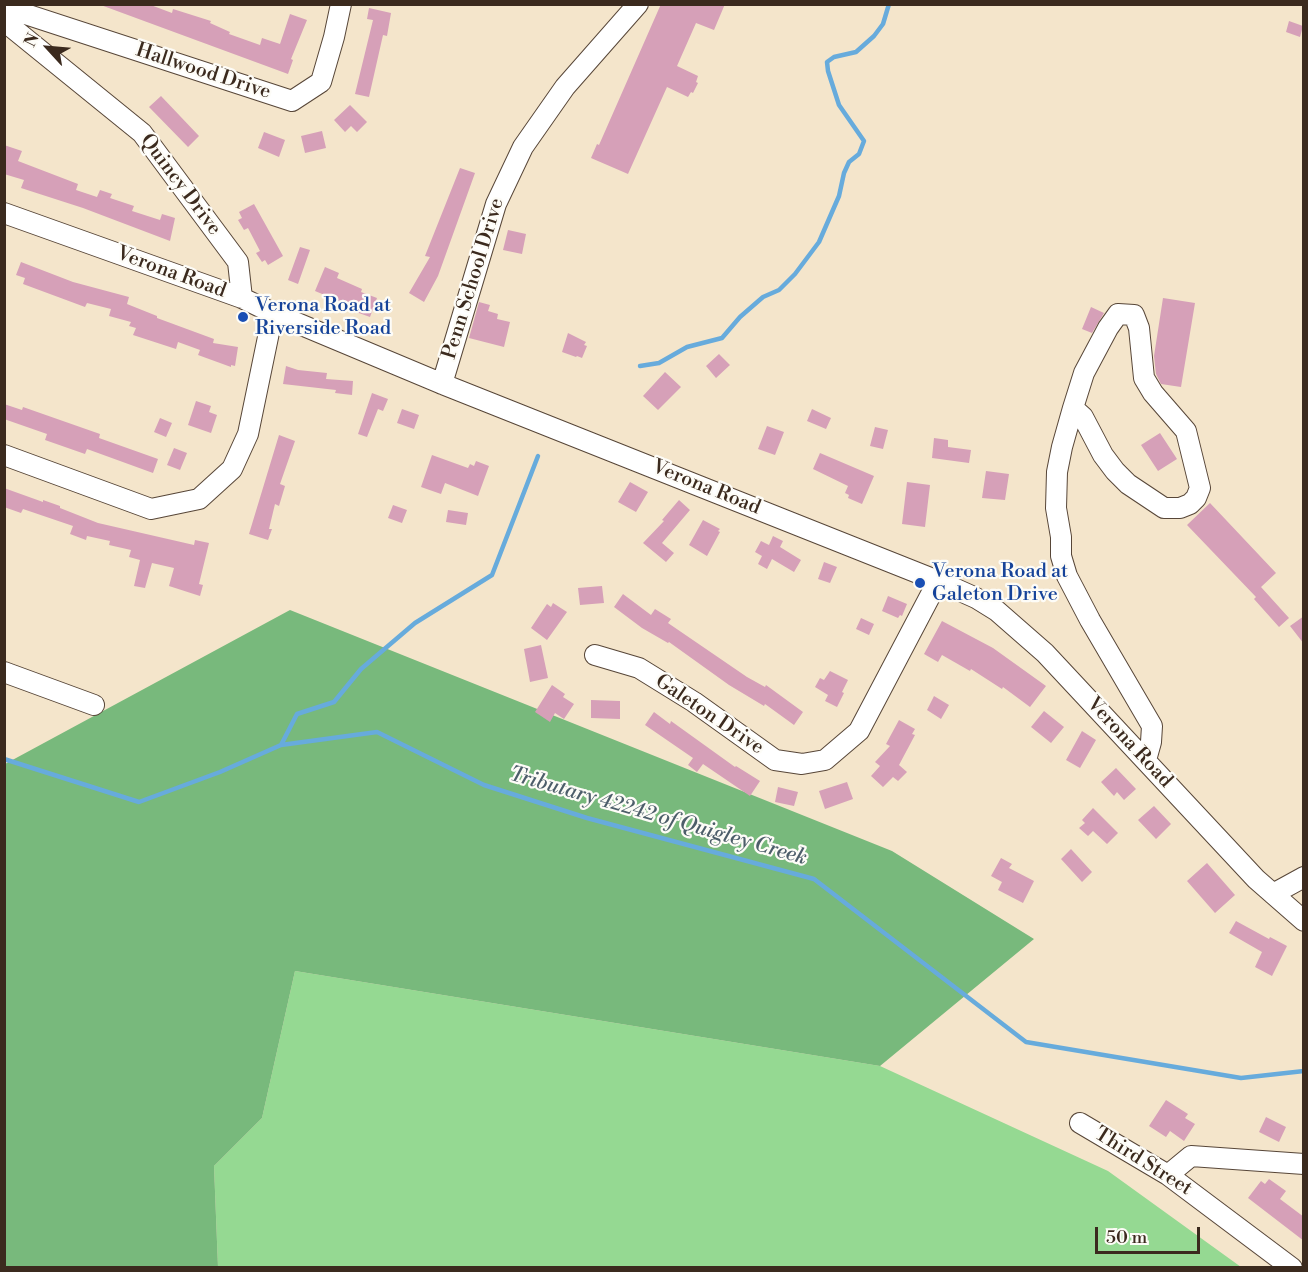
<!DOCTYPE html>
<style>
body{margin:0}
#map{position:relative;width:1308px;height:1272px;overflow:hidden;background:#f4e5cb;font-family:"Libre Bodoni",serif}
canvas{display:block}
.frame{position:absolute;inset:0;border:6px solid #3b2a1e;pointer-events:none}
.north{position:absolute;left:18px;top:18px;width:60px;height:60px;-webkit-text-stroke:4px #fdfcf7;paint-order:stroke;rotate:296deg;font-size:16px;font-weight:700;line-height:24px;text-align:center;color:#3b2a1e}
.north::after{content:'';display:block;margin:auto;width:21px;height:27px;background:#3b2a1e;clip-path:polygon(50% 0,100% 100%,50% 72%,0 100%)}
.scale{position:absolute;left:1095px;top:1227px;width:105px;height:27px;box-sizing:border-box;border:3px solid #3b2a1e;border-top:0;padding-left:8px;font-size:18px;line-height:21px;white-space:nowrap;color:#3b2a1e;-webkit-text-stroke:4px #fdfcf7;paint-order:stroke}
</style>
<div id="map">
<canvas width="1308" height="1272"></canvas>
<div class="frame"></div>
<div class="north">N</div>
<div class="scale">50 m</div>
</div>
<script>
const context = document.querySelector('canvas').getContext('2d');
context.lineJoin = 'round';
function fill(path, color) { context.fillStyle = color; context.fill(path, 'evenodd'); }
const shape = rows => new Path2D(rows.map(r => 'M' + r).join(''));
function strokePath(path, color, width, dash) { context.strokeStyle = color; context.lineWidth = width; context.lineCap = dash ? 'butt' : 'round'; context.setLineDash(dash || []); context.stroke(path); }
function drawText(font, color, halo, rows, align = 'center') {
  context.font = font + ' "Libre Bodoni",serif'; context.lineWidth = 4.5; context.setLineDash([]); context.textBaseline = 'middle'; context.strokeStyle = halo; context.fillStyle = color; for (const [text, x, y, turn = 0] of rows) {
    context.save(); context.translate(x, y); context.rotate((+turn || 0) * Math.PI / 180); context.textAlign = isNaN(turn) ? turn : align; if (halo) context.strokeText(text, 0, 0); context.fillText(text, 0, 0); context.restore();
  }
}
fill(shape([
 [295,971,880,1066,1108,1171,1241,1267,218,1267,214,1166,262,1118]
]), '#95d992');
fill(shape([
 [290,610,892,851,1034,939,880,1066,295,971,262,1118,214,1166,218,1267,5,1268,5,764]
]), '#78b97c');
strokePath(shape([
 [640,366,659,363,687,347,722,338,740,317,763,297,779,290,795,274,819,242,839,196,844,173,849,162,859,154,864,141,839,105,828,71,827,62,834,57,856,52,874,36,883,24,889,4],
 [281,745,297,714,334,702,361,669,415,623,492,575,538,456],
 [4,759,139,802,220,772,281,745,377,732,484,785,587,818,814,879,1026,1042,1241,1078,1304,1071]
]), '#67abdc', 4.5);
fill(shape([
 [98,4,148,4,172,13,173,9,211,21,210,23,230,32,229,34,260,45,262,38,280,44,290,14,307,20,291,59,293,60,288,74],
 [661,4,725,4,714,30,696,23,677,66,698,76,696,82,698,83,693,93,691,92,688,97,667,87,628,174,591,158,597,144,599,145],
 [369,8,391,13,387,36,383,35,369,97,355,94,373,20,367,19],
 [1289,21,1303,26,1300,37,1286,32],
 [161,96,199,136,188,147,149,107],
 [350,105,367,122,357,132,351,126,345,132,334,120],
 [322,131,326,148,305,153,301,136],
 [264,132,285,140,279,157,258,148],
 [4,145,22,151,18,161,78,184,76,190,97,197,100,190,112,194,110,198,134,206,132,211,160,220,162,214,175,218,170,241,83,208,21,188,24,180,4,174],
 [460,168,475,173,438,276,424,302,409,293,430,257,425,256],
 [254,204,283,256,268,265,265,260,262,262,256,253,260,251,248,228,244,230,238,220,242,218,239,212],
 [508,230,526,234,522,254,503,250],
 [300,247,310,250,298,284,288,280],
 [21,262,73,282,129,297,127,304,157,316,157,318,214,339,213,343,238,347,235,366,231,365,231,367,198,355,200,350,178,342,176,349,133,335,136,328,129,326,131,322,109,316,111,309,87,303,85,307,23,284,25,278,16,275],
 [325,267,339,273,337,278,362,289,361,292,377,298,370,317,345,308,346,304,315,291],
 [1163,298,1195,303,1181,387,1161,384,1156,374,1154,356],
 [479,302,490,305,488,311,498,314,497,319,510,322,504,347,469,338],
 [1091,307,1104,313,1092,333,1082,329],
 [568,333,586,342,584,345,587,346,582,358,577,356,576,357,562,352],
 [719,354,730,365,716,378,706,366],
 [286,366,298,370,327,373,326,379,353,381,352,395,335,393,336,390,283,384],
 [665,372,681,387,658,410,643,396],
 [372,393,388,399,383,411,378,409,367,437,358,434],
 [196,401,211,406,209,412,217,415,211,433,188,425],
 [4,404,22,410,23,407,100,434,99,438,158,459,153,473,87,449,85,454,45,440,47,434,4,419],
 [402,409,419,415,414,429,397,423],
 [812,409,831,418,826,429,807,421],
 [160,418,172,423,166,437,154,432],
 [767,426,784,432,775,455,758,449],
 [875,427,888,430,883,449,870,446],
 [1160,433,1177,459,1158,471,1141,445],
 [279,435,295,441,280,484,285,486,279,506,275,504,269,529,272,529,268,540,249,534],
 [934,438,948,440,948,447,971,450,969,463,932,458],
 [174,448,187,453,180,470,167,465],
 [820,453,874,476,862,504,848,498,849,495,845,493,848,486,813,469],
 [432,455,468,468,470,464,474,466,476,461,489,466,478,496,445,483,441,494,421,487],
 [986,471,1009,474,1005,500,982,498],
 [630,482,648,492,636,512,618,502],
 [907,482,930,485,925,527,902,524],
 [4,488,43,502,43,500,60,506,60,508,98,523,194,545,195,540,209,543,199,584,203,585,200,596,169,586,174,568,152,563,145,588,134,586,140,560,129,557,131,550,109,545,110,541,87,536,86,540,70,534,73,526,23,509,21,513,4,507],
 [679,500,690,510,662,543,674,553,666,562,643,543,664,521,662,520],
 [1210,503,1276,573,1261,587,1289,618,1279,627,1254,599,1256,597,1187,525],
 [393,505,407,510,402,523,388,518],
 [448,510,468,513,466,525,446,522],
 [703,520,720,529,718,531,720,532,707,556,689,545],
 [773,536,783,541,780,547,801,560,794,572,772,559,767,569,758,564,762,556,755,552,761,541,769,545],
 [824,562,837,567,830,583,818,579],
 [602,586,604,603,580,605,578,588],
 [623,594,651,615,655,609,671,619,668,623,747,677,765,687,766,685,803,712,794,725,765,704,764,706,729,685,669,642,668,643,642,628,614,607],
 [888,596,907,604,902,616,900,615,898,618,882,611],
 [553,603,567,612,547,640,531,628,547,604,551,607],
 [1304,616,1304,644,1290,626],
 [861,618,874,624,869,635,856,629],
 [942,621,993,648,1046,686,1030,707,1003,687,1002,689,971,669,970,671,942,655,938,662,924,654],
 [541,645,548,678,530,682,524,649],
 [830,671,848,680,842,692,844,693,837,707,825,701,828,695,815,687,820,678,824,680],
 [552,685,565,694,563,697,574,704,564,719,555,713,550,722,535,712],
 [934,696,949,705,941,719,927,710],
 [591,700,620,701,620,719,591,718],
 [1044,711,1064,727,1051,743,1031,727],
 [654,712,670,724,671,721,735,767,736,766,760,781,750,796,703,764,697,772,688,765,693,758,645,725],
 [899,720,915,729,912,734,915,735,899,765,907,772,898,781,893,777,883,787,871,776,880,766,875,762,890,746,886,744],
 [1082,731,1096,740,1080,768,1066,760],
 [1116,768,1136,789,1124,800,1117,792,1114,796,1101,782],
 [847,782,853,799,825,809,819,791],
 [778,787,798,792,794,806,775,802],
 [1154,806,1171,824,1156,839,1138,820],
 [1093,808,1118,833,1107,844,1093,831,1088,836,1079,828,1085,823,1082,820],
 [1071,849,1092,872,1082,882,1061,859],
 [1001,858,1012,864,1009,868,1034,881,1023,903,998,890,1002,882,991,876],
 [1207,863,1235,895,1215,913,1187,881],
 [1236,921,1269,939,1270,937,1287,946,1272,976,1255,967,1262,952,1229,933],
 [1166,1100,1188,1114,1185,1118,1195,1124,1184,1141,1170,1131,1166,1137,1149,1126],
 [1266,1117,1286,1127,1279,1142,1259,1132],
 [1269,1179,1286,1191,1280,1199,1304,1217,1304,1241,1248,1198,1261,1181,1265,1184]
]), '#d6a0b8');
const minor = shape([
 [4,7,292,101,321,82,334,37,341,4],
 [4,21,142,133,238,262,242,298],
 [4,213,242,298,273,313,445,385,938,581,976,598,997,611,1045,653,1256,879,1304,921],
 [442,384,496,204,523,147,565,87,638,4],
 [1073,408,1083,417,1103,455,1115,471,1128,484,1164,508,1180,508,1190,504,1196,498,1200,488,1186,431,1153,393,1144,378,1139,328,1134,315,1118,314,1108,328,1084,373,1073,408,1062,447,1057,472,1056,508,1061,537,1061,556,1067,576,1090,620,1152,726,1151,742,1146,760],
 [4,455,151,509,199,499,232,469,248,434,273,313],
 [595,655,639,668,694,702,775,760,802,764,825,760,859,731,938,581],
 [4,672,94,705],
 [1273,894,1304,877],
 [1080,1123,1168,1175,1292,1268],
 [1168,1175,1191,1156,1304,1164]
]);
strokePath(minor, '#574638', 22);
strokePath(minor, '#fff', 20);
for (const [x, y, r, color] of [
 [243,317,6,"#1a4fb4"],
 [920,583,6,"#1a4fb4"]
]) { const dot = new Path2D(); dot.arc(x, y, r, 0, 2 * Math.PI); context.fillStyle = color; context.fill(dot); strokePath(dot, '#fdfcf7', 2); }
drawText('20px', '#3b2a1e', '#fdfcf7', [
 ["Hallwood Drive",203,72,18],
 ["Quincy Drive",180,185,53],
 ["Verona Road",171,273,20],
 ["Penn School Drive",474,279,-73],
 ["Verona Road",706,488,22],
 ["Galeton Drive",709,715,34],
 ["Verona Road",1129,743,47],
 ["Third Street",1143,1162,32]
]);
drawText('20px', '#164399', '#fdfcf7', [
 ["Verona Road at",255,306],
 ["Riverside Road",255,329],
 ["Verona Road at",932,572],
 ["Galeton Drive",932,595]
], 'left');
drawText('italic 21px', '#4d5e6a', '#fdfcf7', [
 ["Tributary 42242 of Quigley Creek",658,817,16]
]);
</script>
